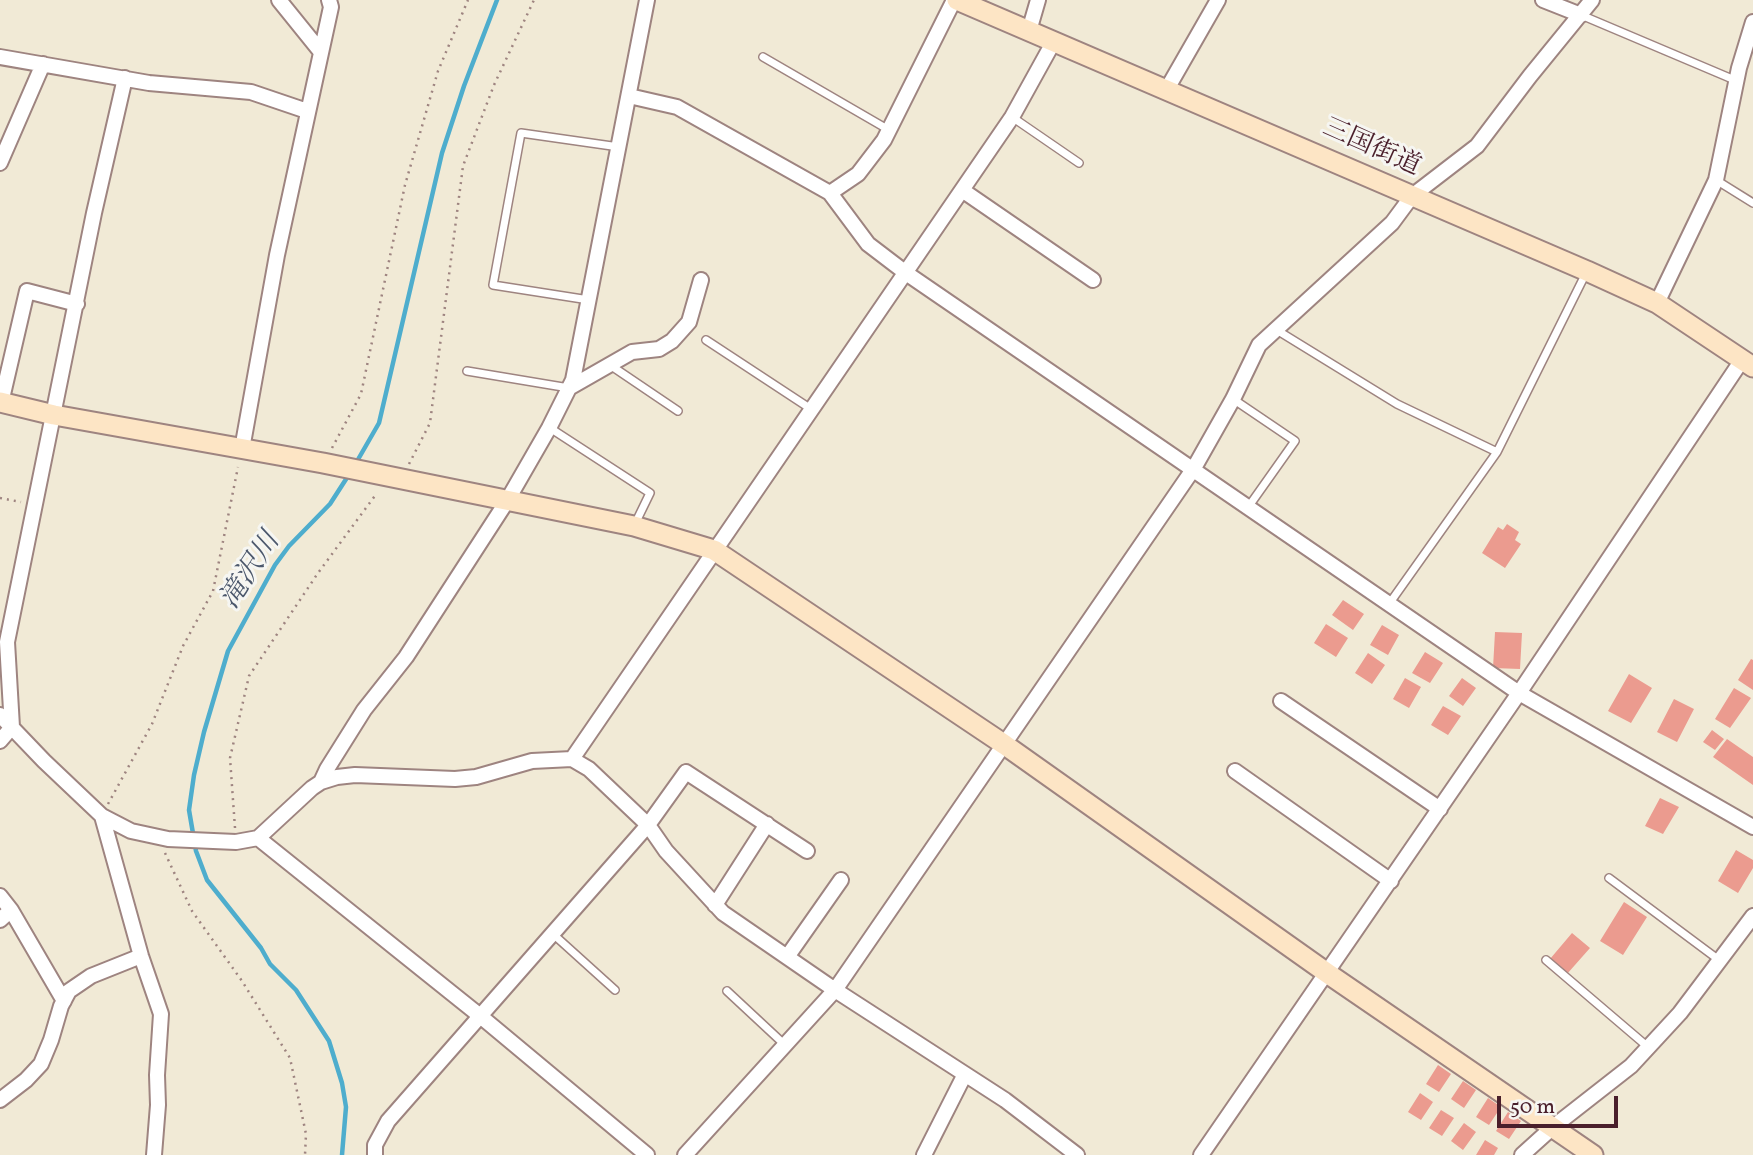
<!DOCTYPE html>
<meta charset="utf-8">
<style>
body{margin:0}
#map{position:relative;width:1753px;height:1155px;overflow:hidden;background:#f1ead6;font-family:Vollkorn,serif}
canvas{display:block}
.scale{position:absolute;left:1497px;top:1096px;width:121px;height:32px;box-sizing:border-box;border:4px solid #4a1f2b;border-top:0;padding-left:9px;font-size:21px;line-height:24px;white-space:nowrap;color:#4a1f2b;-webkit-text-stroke:5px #f6f6f2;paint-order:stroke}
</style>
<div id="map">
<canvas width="1753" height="1155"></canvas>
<div class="scale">50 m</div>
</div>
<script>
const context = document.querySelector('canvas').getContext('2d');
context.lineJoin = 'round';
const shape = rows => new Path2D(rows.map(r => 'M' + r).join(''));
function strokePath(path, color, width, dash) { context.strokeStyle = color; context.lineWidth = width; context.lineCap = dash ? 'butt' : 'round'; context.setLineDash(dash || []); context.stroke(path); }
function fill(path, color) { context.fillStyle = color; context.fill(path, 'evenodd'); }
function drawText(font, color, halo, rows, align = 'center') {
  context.font = font + ' Vollkorn,"Noto Serif JP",serif'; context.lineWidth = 6; context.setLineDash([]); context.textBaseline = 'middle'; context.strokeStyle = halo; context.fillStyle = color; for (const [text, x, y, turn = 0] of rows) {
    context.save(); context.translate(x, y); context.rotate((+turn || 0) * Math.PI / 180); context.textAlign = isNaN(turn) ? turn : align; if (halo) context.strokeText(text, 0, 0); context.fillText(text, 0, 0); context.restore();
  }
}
strokePath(shape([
 [356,463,379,423,442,153,464,86,497,0],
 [342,1155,346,1107,342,1083,329,1041,296,990,270,964,261,948,207,880,196,851,189,810,194,775,204,732,228,651,275,565,289,546,330,504,350,473]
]), '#4eadcd', 4.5);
fill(shape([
 [1507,524,1519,532,1515,540,1521,544,1505,568,1482,553,1498,527,1503,530],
 [1343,600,1364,614,1353,630,1332,615],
 [1326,624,1348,638,1336,657,1314,643],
 [1382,625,1399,635,1388,655,1370,645],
 [1495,632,1522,633,1520,669,1493,668],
 [1425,652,1443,663,1430,683,1412,673],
 [1368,653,1385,665,1372,684,1355,673],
 [1751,659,1753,660,1753,690,1738,680],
 [1629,674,1652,688,1631,723,1608,711],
 [1405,678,1421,687,1409,708,1393,699],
 [1462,678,1476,688,1463,706,1449,696],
 [1734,688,1751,698,1730,728,1715,719],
 [1674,699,1694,709,1677,742,1657,732],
 [1443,706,1461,716,1448,735,1431,725],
 [1712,730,1724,739,1715,750,1703,742],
 [1727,739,1753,757,1753,785,1713,757],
 [1660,798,1679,807,1663,834,1645,826],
 [1736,850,1753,860,1753,868,1738,893,1718,881],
 [1624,902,1647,917,1623,955,1600,941],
 [1572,933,1590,948,1567,974,1550,959],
 [1438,1065,1451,1074,1439,1092,1426,1084],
 [1463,1081,1476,1090,1464,1108,1451,1099],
 [1420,1093,1433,1102,1421,1120,1408,1112],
 [1488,1098,1501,1107,1489,1125,1476,1117],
 [1441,1110,1454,1118,1442,1136,1429,1128],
 [1508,1112,1521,1121,1509,1139,1496,1131],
 [1464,1123,1476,1132,1463,1150,1451,1141],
 [1485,1140,1498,1148,1494,1155,1476,1155]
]), '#eb9b8f');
const lane = shape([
 [1581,15,1737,81],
 [763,57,889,130],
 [1012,117,1079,163],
 [1716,180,1753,203],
 [589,300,493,285,521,133,619,147],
 [1275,329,1397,404,1497,452],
 [706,340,811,409],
 [610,365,678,411],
 [467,371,569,388],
 [1233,399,1295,441,1249,506],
 [550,428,650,493,634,526],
 [1389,604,1497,452,1587,271],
 [1609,878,1719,960],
 [553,934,615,990],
 [1546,960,1648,1047],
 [727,991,785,1045]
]);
const street = shape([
 [279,0,321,52],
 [1543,0,1581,15],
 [1029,31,1038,0],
 [0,57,149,83,251,92,307,111],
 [1167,89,1218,0],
 [629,96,677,107,830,193,868,244,906,273,1519,693,1753,827],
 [0,163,43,64],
 [962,190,1093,280],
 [830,193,858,174,884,140,954,0],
 [1657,303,1716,180,1739,68,1753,22],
 [569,388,632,352,659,349,672,341,689,322,701,280],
 [1,403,27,291,77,304],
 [242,449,277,255,331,7,329,0],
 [1281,701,1440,809],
 [0,715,44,761,102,816,131,831,168,839,236,842,258,838,312,788,321,782,337,777,355,775,455,779,476,777,532,761,572,759,589,769,648,825,666,851,723,913,835,990,1005,1100,1077,1155],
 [0,741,12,727,7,642,94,213,125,78],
 [572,759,1012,117,1054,41],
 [1235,771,1391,881],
 [321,782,327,769,364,710,406,657,507,501,549,428,573,380,647,0],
 [102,816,141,956,161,1014,157,1075,158,1105,154,1155],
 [258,838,479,1015,647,1155],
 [0,896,11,910,64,1001],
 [715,905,767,824],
 [0,920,11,910],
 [787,957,841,880],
 [0,1100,26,1080,41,1064,51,1040,61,1006,69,991,91,976,141,956],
 [375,1155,375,1145,388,1121,648,825,686,772,807,851],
 [685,1155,835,990,1194,468,1233,399,1259,345,1392,223,1412,196,1477,146,1530,76,1592,0],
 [924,1155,965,1074],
 [1201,1155,1519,693,1742,360],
 [1522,1155,1553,1127,1631,1066,1680,1013,1753,916]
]);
const secondary = shape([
 [957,0,1587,271,1657,303,1753,367],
 [0,402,54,415,323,463,634,526,714,550,1005,745,1327,973,1593,1155]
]);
strokePath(lane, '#9e8480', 10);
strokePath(street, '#9e8480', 18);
strokePath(secondary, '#9e8480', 23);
strokePath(shape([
 [332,448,361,394,405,185,438,71,468,0],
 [409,464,430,423,463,166,494,85,534,0],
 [0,498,21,502],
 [108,804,152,724,183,646,213,591,238,467],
 [235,828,230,758,249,676,318,573,377,493],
 [165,853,192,911,242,981,290,1058,306,1134,305,1155]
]), '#9e8480', 2.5, [2, 5]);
strokePath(lane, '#fff', 7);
strokePath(street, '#fff', 14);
strokePath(secondary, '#fde5c5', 19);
drawText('26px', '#4a1f2b', '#f6f6f2', [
 ["三国街道",1371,149,24]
]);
drawText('italic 28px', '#4c586c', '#f6f6f2', [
 ["滝沢川",252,572,-57]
]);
</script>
